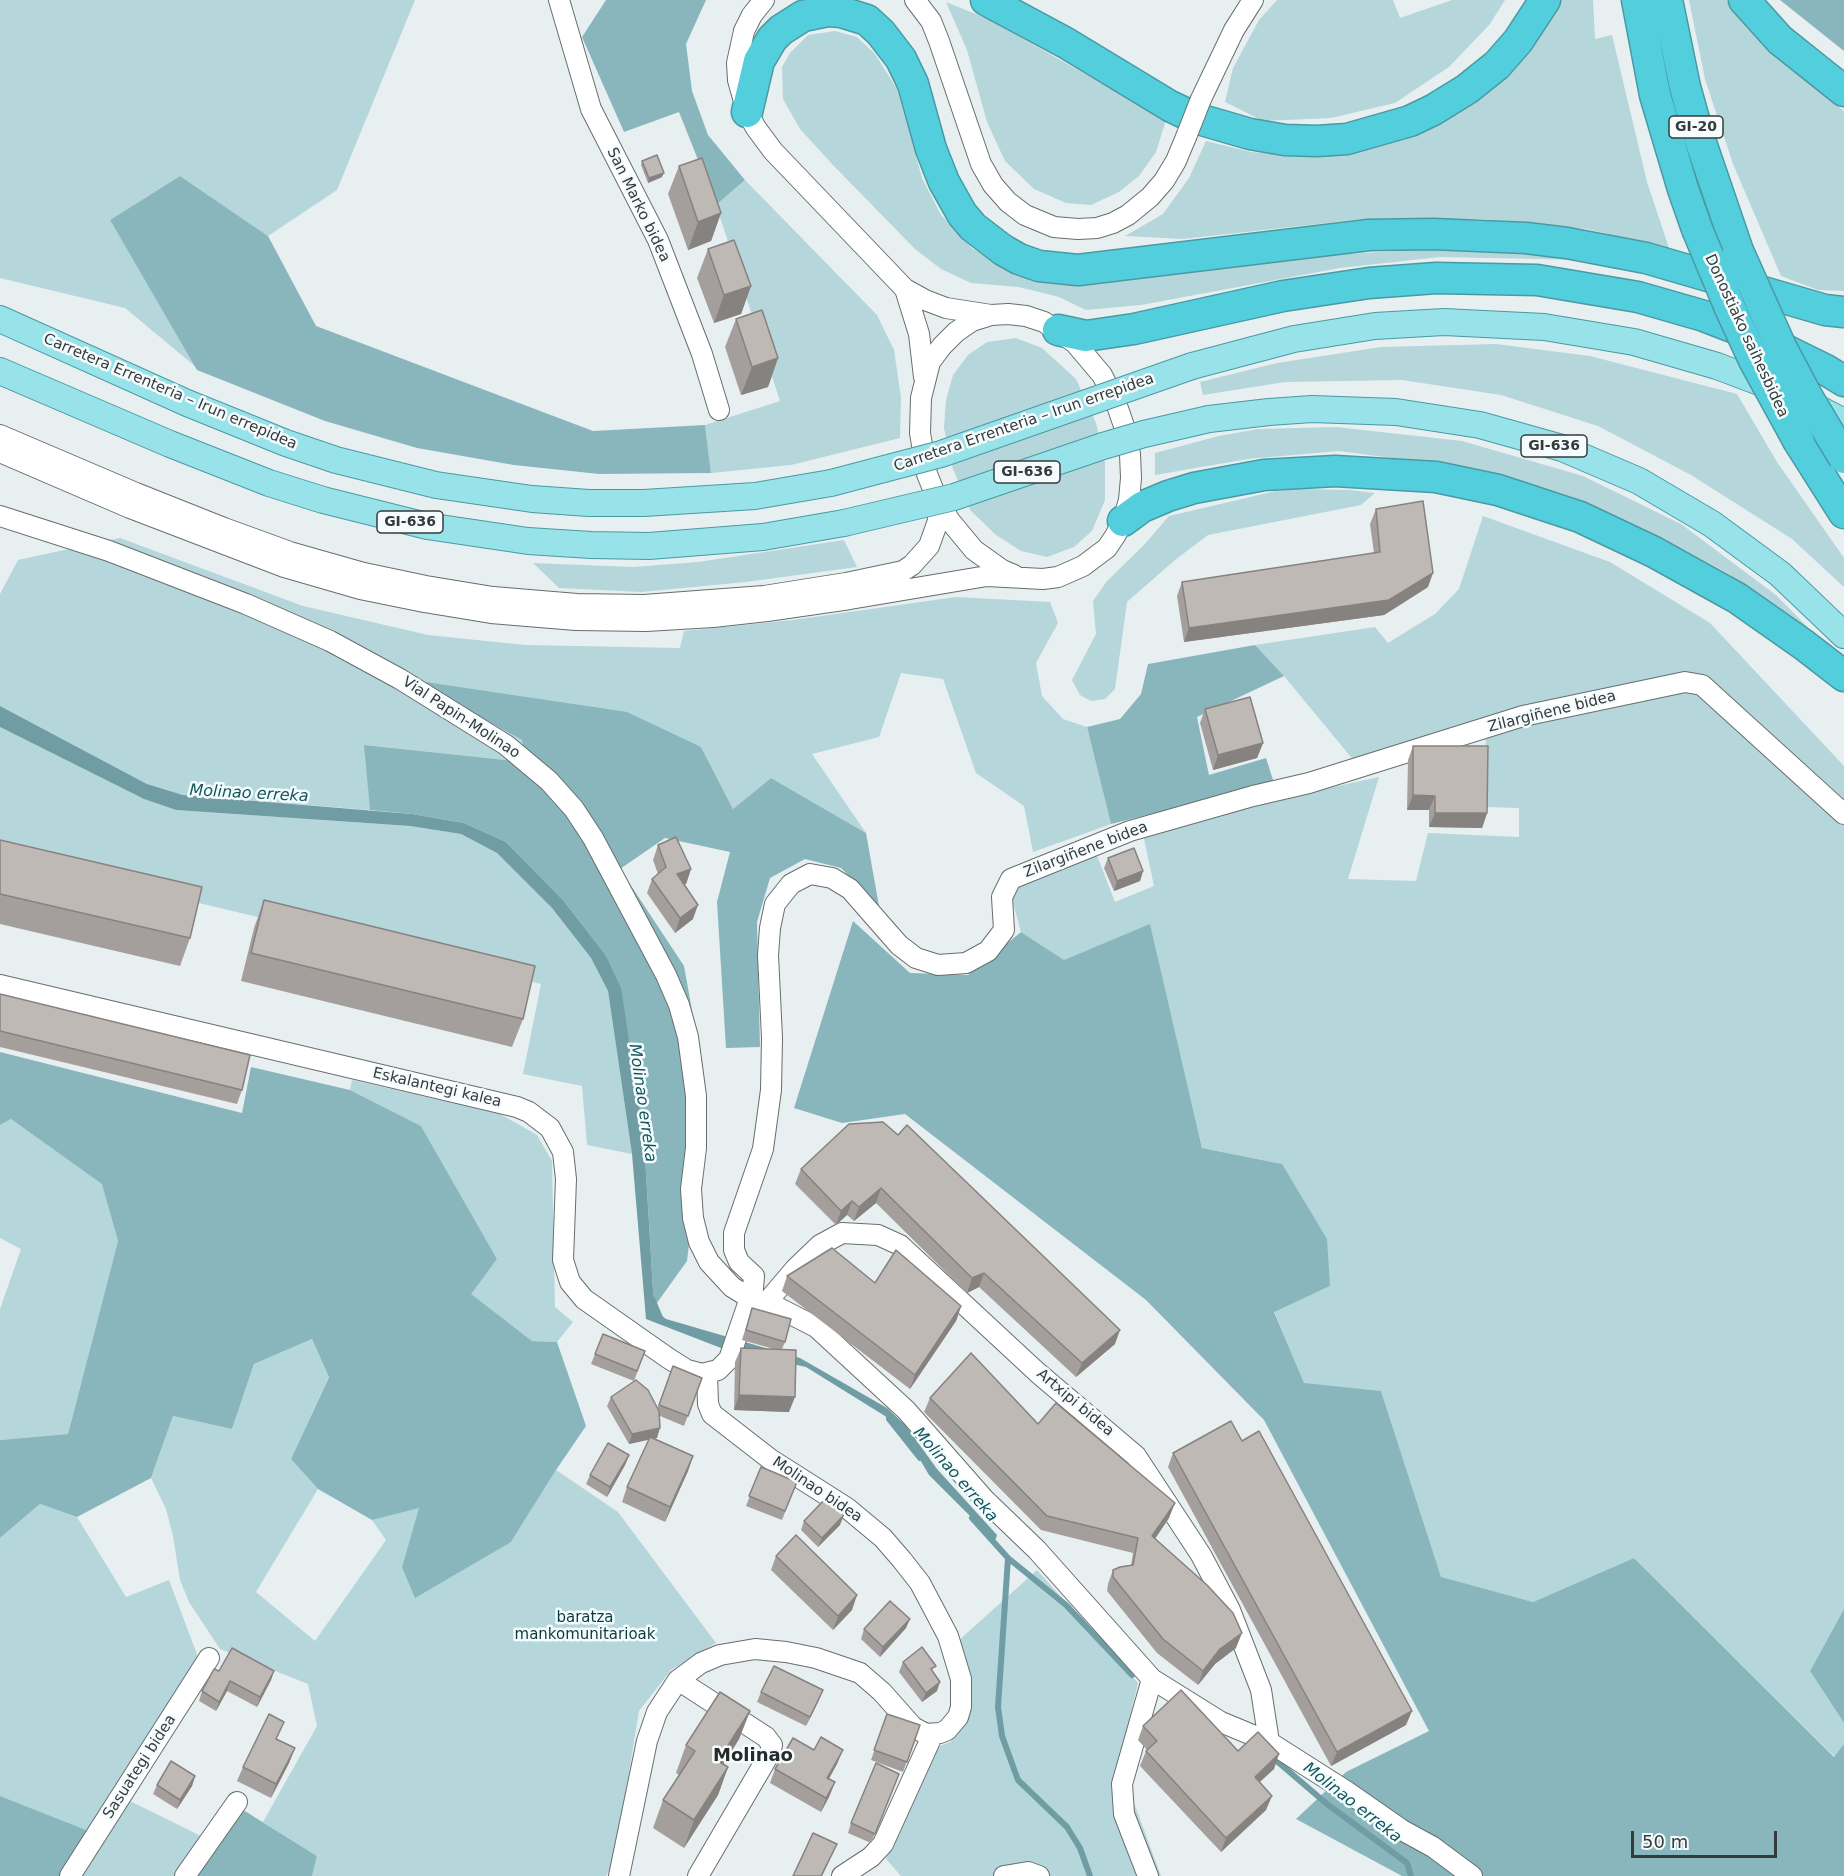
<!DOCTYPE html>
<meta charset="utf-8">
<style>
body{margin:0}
#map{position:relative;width:1844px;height:1876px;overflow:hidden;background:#e8eff0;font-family:"DejaVu Sans",sans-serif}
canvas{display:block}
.scale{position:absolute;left:1631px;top:1831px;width:146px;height:27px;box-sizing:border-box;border:3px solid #373a3a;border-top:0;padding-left:8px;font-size:18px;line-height:21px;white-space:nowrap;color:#373a3a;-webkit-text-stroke:4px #f5fcfd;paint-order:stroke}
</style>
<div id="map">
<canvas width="1844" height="1876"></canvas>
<div class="scale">50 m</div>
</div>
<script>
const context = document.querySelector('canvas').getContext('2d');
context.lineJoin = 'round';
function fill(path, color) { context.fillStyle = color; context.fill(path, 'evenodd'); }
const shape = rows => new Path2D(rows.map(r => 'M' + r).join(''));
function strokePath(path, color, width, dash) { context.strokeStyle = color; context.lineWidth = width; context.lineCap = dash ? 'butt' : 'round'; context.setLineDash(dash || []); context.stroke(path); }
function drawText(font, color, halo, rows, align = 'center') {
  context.font = font + ' "DejaVu Sans",sans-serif'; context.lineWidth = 5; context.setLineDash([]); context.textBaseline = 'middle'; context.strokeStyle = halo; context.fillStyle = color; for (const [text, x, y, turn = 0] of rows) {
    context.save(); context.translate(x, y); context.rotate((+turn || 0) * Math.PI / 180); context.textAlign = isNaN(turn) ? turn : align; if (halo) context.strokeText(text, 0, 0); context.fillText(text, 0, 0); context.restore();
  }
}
fill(shape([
 [0,0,415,0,337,190,268,236,180,176,110,220,196,367,125,308,0,278],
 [1277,0,1393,0,1400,18,1452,0,1505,0,1490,24,1449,67,1395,103,1331,118,1263,121,1225,102,1233,68,1259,20],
 [1559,0,1593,0,1595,39,1612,35,1647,182,1669,248,1587,229,1482,219,1363,219,1183,239,1125,236,1163,214,1189,178,1206,141,1251,152,1310,157,1357,151,1503,77,1543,32],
 [1689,0,1727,0,1770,52,1844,111,1844,291,1818,290,1781,276,1733,164,1705,79],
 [946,2,988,19,1166,120,1156,152,1139,176,1119,192,1091,205,1066,203,1034,189,1005,161,987,122,967,50],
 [835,31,857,37,875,54,897,89,922,178,941,215,973,249,1014,272,1456,248,1530,252,1588,260,1440,257,1340,268,1141,305,1086,310,1059,297,1019,287,971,283,941,269,915,249,832,164,800,129,783,99,782,67,790,53,808,35],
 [745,180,877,315,894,350,901,398,900,438,791,465,711,473,705,425,780,401,716,205],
 [1016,338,1042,348,1076,379,1096,423,1105,463,1105,500,1092,531,1074,547,1047,557,1021,551,996,535,970,510,953,469,944,428,946,400,953,375,968,355,987,342],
 [1496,344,1590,356,1737,394,1777,462,1844,558,1844,587,1792,539,1691,475,1598,426,1501,395,1402,380,1285,382,1203,395,1200,382,1277,363,1381,347],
 [1336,427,1462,441,1583,476,1681,524,1776,595,1828,648,1729,574,1663,538,1575,501,1453,466,1339,451,1248,459,1155,475,1155,453,1219,436,1258,429],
 [1297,489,1351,490,1375,493,1361,505,1208,535,1175,560,1127,602,1115,689,1105,699,1091,701,1080,695,1072,680,1096,634,1093,601,1107,581,1144,545,1169,516,1276,491],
 [1483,516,1610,562,1710,623,1844,766,1844,1609,1810,1671,1844,1723,1844,1744,1835,1757,1634,1558,1533,1602,1441,1578,1381,1391,1304,1384,1274,1311,1330,1286,1282,1164,1202,1148,1150,925,1064,960,1021,932,1012,899,1019,884,1096,853,1115,902,1154,886,1143,834,1219,812,1379,777,1348,879,1416,881,1428,833,1519,837,1519,808,1487,807,1485,719,1355,762,1284,676,1255,645,1375,627,1388,643,1435,614,1459,589],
 [120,538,303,606,428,635,525,645,680,648,684,631,793,620,956,597,1050,602,1058,623,1036,663,1042,696,1063,719,1087,727,1111,824,1033,852,1024,806,976,773,943,679,901,673,879,737,812,754,866,833,771,778,733,809,701,747,414,681,522,740,525,762,365,745,370,810,183,795,147,784,0,706,0,594,18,560],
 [844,540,857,567,746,582,641,592,559,588,533,563,633,567,698,562],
 [0,727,144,799,176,810,410,826,461,834,497,853,552,908,591,958,608,991,632,1154,587,1145,582,1086,523,1074,541,984,0,856],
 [352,1080,500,1114,537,1135,552,1161,555,1307,573,1322,557,1342,532,1341,470,1294,497,1259,421,1126,350,1090],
 [11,1119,103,1184,118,1241,68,1434,0,1440,0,1309,21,1249,0,1238,0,1125],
 [312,1339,329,1376,291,1459,318,1489,256,1592,315,1641,386,1540,372,1520,420,1507,402,1567,511,1542,556,1470,618,1512,716,1643,671,1670,639,1711,622,1815,610,1869,606,1876,312,1876,317,1856,263,1822,317,1726,308,1684,220,1649,189,1602,180,1580,173,1536,166,1509,151,1478,173,1416,232,1429,254,1364],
 [40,1504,77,1517,126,1597,169,1580,198,1657,89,1831,0,1796,0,1538],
 [1037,1570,1138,1683,1119,1762,1161,1876,901,1876,886,1859,935,1748,950,1742,967,1720,972,1689,957,1642],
 [130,1801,205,1838,178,1876,79,1876]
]), '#b5d6db');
fill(shape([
 [606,0,706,0,686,44,692,91,708,135,745,180,716,205,679,112,624,132,582,37],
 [1780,0,1844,0,1844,51],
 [180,176,268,236,316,326,593,431,705,425,711,473,599,474,514,465,417,448,325,421,197,370,110,220],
 [1255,645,1284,676,1197,717,1209,775,1266,758,1274,783,1111,824,1087,727,1120,719,1141,694,1148,664],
 [412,680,627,712,701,747,733,809,771,778,866,833,879,906,841,868,805,859,770,878,757,922,760,1047,726,1048,717,902,730,852,665,838,620,869,684,966,699,1049,701,1141,687,1261,654,1307,644,1139,605,954,563,900,506,842,464,823,412,814,370,810,364,745,525,762,522,740],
 [853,921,910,973,968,975,1021,932,1064,960,1150,924,1202,1148,1282,1164,1327,1239,1330,1286,1274,1312,1304,1383,1381,1391,1441,1577,1533,1602,1634,1558,1834,1757,1844,1744,1844,1876,1402,1876,1296,1819,1346,1772,1429,1731,1264,1420,1146,1300,905,1114,842,1123,794,1108],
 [0,1052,242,1113,251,1067,350,1090,421,1126,497,1259,471,1294,532,1341,557,1342,586,1426,556,1470,511,1542,415,1598,402,1567,419,1508,372,1520,318,1489,291,1459,329,1377,312,1339,254,1364,232,1429,173,1416,151,1478,77,1517,40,1504,0,1538,0,1440,68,1434,118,1241,102,1184,11,1119,0,1125],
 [1844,1609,1844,1723,1810,1671],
 [0,1796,89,1831,61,1876,0,1876],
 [240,1808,317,1856,312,1876,178,1876]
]), '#88b6bc');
fill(shape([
 [0,706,147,784,183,795,412,814,464,823,506,842,563,900,605,954,621,988,644,1139,654,1307,656,1311,666,1319,800,1358,887,1408,906,1426,937,1469,997,1535,995,1541,929,1475,908,1439,885,1416,806,1367,721,1348,646,1319,632,1154,608,991,591,958,552,908,497,853,461,834,410,826,176,810,144,799,0,727]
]), '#709da3');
strokePath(shape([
 [652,1299,661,1320],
 [889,1419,920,1458],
 [972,1518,1008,1558,1066,1605,1132,1675],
 [1008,1558,998,1707,1002,1736,1018,1780,1067,1827,1080,1848,1090,1876],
 [1272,1757,1327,1804,1407,1863,1411,1876]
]), '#709da3', 6);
const minor = shape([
 [559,0,591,109,658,240,702,354,719,410],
 [915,0,931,21,939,41,981,164,993,185,1008,202,1025,215,1054,227,1078,229,1097,228,1113,223,1128,215,1150,197,1164,181,1176,161,1186,137],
 [1201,99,1234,30,1253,0],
 [905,289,919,334,924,377],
 [988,316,972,321,956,332,942,346,930,362,921,398,920,433,927,474,937,499,950,521,974,550,1002,570,1014,575],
 [0,435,136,493,224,528,290,552,364,573,426,586,493,597,577,604,644,605,764,596,846,583,903,571,912,565,929,546,938,521,937,499],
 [0,452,130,508,284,567,360,589,424,602,491,613,576,620,646,621,713,617,767,611,850,599,987,576,1043,579,1058,577,1083,566,1107,548,1115,536,1123,521,1129,500,1131,478,1130,454,1124,426,1115,400,1102,375,1075,343,1044,322,1026,316,1008,314,991,315,946,308,925,300,905,289,773,151,756,128,747,112,738,80,737,63,744,31,752,15,764,0],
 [0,516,109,551,246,604,330,641,400,679,506,745,549,781,574,809,593,838,666,975,679,1005,688,1037,696,1096,696,1148,691,1189,693,1218,699,1242,709,1262,732,1287,750,1298,753,1288,754,1276,739,1262,734,1250,734,1233,763,1149,771,1090,772,1038,768,955,770,928,775,904,791,884,810,874,832,878,850,889,899,945,916,958,938,965,966,963,988,951,1004,930,1002,897,1011,879,1130,831,1253,796,1309,783,1523,716,1685,682,1702,685,1844,814],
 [0,985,517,1107,529,1112,550,1128,563,1152,566,1179,563,1260,570,1282,584,1299,668,1358,687,1370,702,1374,718,1370,729,1359,750,1298,767,1302,816,1327,906,1410,985,1500,1037,1550,1152,1679,1221,1722,1269,1742,1346,1791,1402,1830,1433,1847,1472,1876],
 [767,1302,795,1269,820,1245,842,1233,878,1235,900,1245,1038,1373,1136,1456,1201,1555,1230,1610,1261,1690,1269,1742],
 [678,1680,766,1737,772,1745,770,1753,698,1876],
 [70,1876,209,1658],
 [185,1876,237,1802],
 [619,1876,647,1741,657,1712,678,1680,701,1663,720,1655,755,1649,786,1652,816,1658,860,1673,882,1692,913,1727,926,1734,940,1733,947,1730,958,1717,961,1707,961,1679,948,1636,920,1583,902,1560,883,1538,847,1508,770,1459,712,1414,708,1404,707,1373],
 [842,1876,871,1857,883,1844,933,1734],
 [1004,1876,1028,1872,1039,1876],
 [1148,1876,1124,1814,1122,1784,1152,1679]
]);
const major = shape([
 [0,319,187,403,286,443,336,460,436,485,532,499,589,503,644,503,755,496,831,483],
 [1192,366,1294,339,1375,326,1444,322,1544,327,1634,342,1717,366,1786,392,1844,422],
 [0,371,170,444,269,483,323,500,427,526,528,541,591,545,649,546,763,537,844,523],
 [1209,419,1269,412,1312,409,1396,412,1480,425,1562,448,1639,481,1712,524,1780,574,1844,635]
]);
const highway = shape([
 [986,0,1066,43,1170,106,1195,118,1250,134,1285,140,1317,141,1347,139,1410,121,1433,110,1467,89,1497,65,1518,41,1545,0],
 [1637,0,1655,95,1683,189,1697,229],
 [1667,0,1685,87,1698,134,1738,251],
 [1744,0,1780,40,1844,91],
 [747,112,759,61,772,39,781,30,803,16,828,11,841,12,867,20,881,33,901,59,913,84,931,149,944,182,962,214,973,227,1003,250,1019,259,1039,266,1078,270,1369,235,1433,234,1526,238,1567,243,1646,258,1825,310,1844,312],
 [1058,330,1086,336,1134,329,1283,296,1369,283,1436,278,1537,280,1638,297,1704,316,1761,338,1826,370,1844,381],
 [1799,442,1844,513],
 [1123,521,1142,507,1168,496,1194,488,1264,475,1335,471,1436,477,1498,490,1580,517,1654,552,1737,598,1804,645,1844,676]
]);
strokePath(minor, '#676e6e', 22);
strokePath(major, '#499aa3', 28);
strokePath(highway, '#499aa3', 33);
strokePath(minor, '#fff', 20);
strokePath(major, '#98e2ea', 26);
strokePath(highway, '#53cedc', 30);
const minorBridge = shape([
 [1186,137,1201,99]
]);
const majorBridge = shape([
 [831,483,941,454,1192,366],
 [844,523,954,497,1103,446,1144,434,1209,419]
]);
const highwayBridge = shape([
 [1697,229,1730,308,1754,360,1799,442],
 [1738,251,1781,347,1808,398,1844,458]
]);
strokePath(minorBridge, '#676e6e', 22, []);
strokePath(majorBridge, '#499aa3', 28, []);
strokePath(highwayBridge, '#499aa3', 33, []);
strokePath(minorBridge, '#fff', 20);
strokePath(majorBridge, '#98e2ea', 26);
strokePath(highwayBridge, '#53cedc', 30);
fill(shape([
 [642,161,662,177,648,183,641,165],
 [679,166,721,213,711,241,688,250,668,194],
 [708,249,751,286,741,314,714,323,697,278],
 [736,319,778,358,768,387,741,395,725,347],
 [1376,509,1428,587,1384,615,1184,642,1177,596,1182,582,1374,553,1370,524],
 [1205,709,1263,743,1257,758,1213,770,1200,723],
 [1413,746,1487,813,1482,828,1429,827,1429,810,1407,810,1408,760],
 [0,840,190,938,180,966,0,924],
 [658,845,691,869,686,884,684,884,693,919,675,933,647,893,652,879,658,874,653,860],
 [1108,858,1143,871,1140,881,1114,891,1104,868],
 [264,900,523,1019,512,1047,241,981,254,928],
 [0,994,242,1090,237,1104,0,1047],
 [849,1124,1115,1344,1076,1377,979,1287,967,1293,876,1203,854,1221,847,1215,836,1225,795,1184,801,1169],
 [787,1276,875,1283,961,1306,956,1321,910,1389,782,1291],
 [752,1308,785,1342,782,1349,789,1412,734,1410,735,1362,741,1348,774,1349,742,1340],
 [645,1351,634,1381,591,1364,595,1354],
 [673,1366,702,1378,684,1426,660,1416,657,1438,654,1438,693,1456,688,1471,665,1522,622,1502,627,1487,649,1439,629,1444,607,1406,611,1397,658,1407],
 [930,1398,1038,1424,1169,1518,1155,1539,1236,1648,1215,1664,1198,1685,1157,1653,1107,1591,1108,1584,1113,1570,1131,1565,1133,1553,1041,1530,924,1412],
 [1173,1453,1406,1725,1331,1766,1168,1467],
 [629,1455,625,1465,607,1497,586,1484,590,1475],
 [761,1467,797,1482,782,1520,746,1506],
 [804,1521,840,1525,818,1547,801,1530],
 [776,1556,852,1610,833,1630,771,1570],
 [906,1628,880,1657,861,1639,864,1629],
 [903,1662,933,1672,937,1691,922,1702,899,1672],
 [219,1671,274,1671,271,1680,257,1707,227,1691,216,1711,199,1701,202,1691],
 [761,1692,819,1700,806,1726,757,1702],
 [750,1711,739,1739,724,1764,728,1767,718,1795,684,1848,653,1828,663,1800,679,1775,676,1773,686,1745],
 [887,1714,920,1725,903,1772,871,1760],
 [1143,1726,1274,1769,1259,1782,1266,1810,1221,1852,1140,1766,1146,1751,1147,1750,1138,1740],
 [277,1739,295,1748,289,1763,271,1798,237,1781,243,1767],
 [837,1764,829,1779,835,1782,829,1797,821,1812,770,1783,775,1769],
 [899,1774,871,1843,848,1833,851,1823],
 [195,1776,192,1786,177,1809,153,1794,157,1785]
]), '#a49f9d');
fill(shape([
 [664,173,662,177,648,183,649,178],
 [721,213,711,241,688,250,698,222],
 [751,286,741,314,714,323,724,295],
 [778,358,768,387,741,395,752,367],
 [1433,573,1428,587,1384,615,1184,642,1189,628],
 [1263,743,1257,758,1213,770,1218,755],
 [1413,795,1435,796,1429,810,1407,810],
 [1435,813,1487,813,1482,828,1429,827],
 [691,869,686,884,672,888,677,874],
 [1143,871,1140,881,1114,891,1117,881],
 [698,905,693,919,675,933,680,918],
 [881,1188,876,1203,854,1221,859,1207],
 [852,1201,847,1215,836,1225,841,1211],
 [984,1273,979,1287,967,1293,972,1278],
 [961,1306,956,1321,910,1389,915,1375],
 [1120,1330,1115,1344,1076,1377,1082,1363],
 [739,1395,795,1397,789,1412,734,1410],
 [660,1428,657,1438,629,1444,632,1434],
 [629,1455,625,1465,607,1497,610,1487],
 [693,1456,688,1471,665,1522,670,1507],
 [1175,1503,1169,1518,1147,1550,1152,1536],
 [844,1515,840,1525,818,1547,822,1538],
 [857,1595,852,1610,833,1630,838,1616],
 [910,1619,906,1628,880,1657,883,1647],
 [1242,1633,1236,1648,1215,1664,1198,1685,1203,1671,1220,1649],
 [274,1671,271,1680,257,1707,260,1697],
 [230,1681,227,1691,216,1711,219,1702],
 [940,1682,937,1691,922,1702,926,1693],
 [823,1690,819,1700,806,1726,810,1717],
 [750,1711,739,1739,708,1789,718,1761],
 [1412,1711,1406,1725,1331,1766,1337,1752],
 [295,1748,289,1763,271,1798,276,1784],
 [843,1750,837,1764,821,1792,827,1778],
 [1279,1754,1274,1769,1249,1792,1255,1777],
 [728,1767,718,1795,684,1848,694,1820],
 [195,1776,192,1786,177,1809,180,1800],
 [835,1782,829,1797,821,1812,826,1798],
 [1272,1796,1266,1810,1221,1852,1226,1838],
 [837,1844,833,1853,822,1876,821,1876]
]), '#86827f');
const building = shape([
 [657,155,664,173,649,178,642,161,657,155],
 [702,158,721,213,698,222,679,166,702,158],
 [734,240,751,286,724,295,708,249,734,240],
 [762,310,778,358,752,367,736,319,762,310],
 [1423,501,1433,573,1389,600,1189,628,1182,582,1380,552,1376,509,1423,501],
 [1250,697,1263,743,1218,755,1205,709,1250,697],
 [1413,746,1488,746,1487,813,1435,813,1435,796,1413,795,1413,746],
 [676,837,691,869,677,874,698,905,680,918,652,879,666,867,658,845,676,837],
 [0,840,202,887,190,938,0,894,0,840],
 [1134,848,1143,871,1117,881,1108,858,1134,848],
 [264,900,535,966,523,1019,251,953,264,900],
 [0,994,250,1055,242,1090,0,1031,0,994],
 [883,1122,898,1135,907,1125,1120,1330,1082,1363,984,1273,972,1278,881,1188,859,1207,852,1201,841,1211,801,1169,849,1124,883,1122],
 [832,1248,875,1283,896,1250,961,1306,915,1375,787,1276,832,1248],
 [752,1308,791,1319,785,1342,746,1330,752,1308],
 [603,1334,645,1351,637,1371,595,1354,603,1334],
 [741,1348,796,1350,795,1397,739,1395,741,1348],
 [971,1353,1038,1424,1056,1403,1175,1503,1152,1536,1207,1585,1233,1613,1242,1633,1220,1649,1203,1671,1163,1639,1113,1577,1113,1570,1120,1567,1133,1565,1138,1538,1047,1516,930,1398,971,1353],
 [673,1366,702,1378,688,1416,659,1405,673,1366],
 [636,1380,648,1390,659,1411,660,1428,632,1434,611,1397,636,1380],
 [1231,1421,1242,1441,1259,1431,1412,1711,1337,1752,1173,1453,1231,1421],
 [650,1437,693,1456,670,1507,627,1487,650,1437],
 [608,1443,629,1455,610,1487,590,1475,608,1443],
 [761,1467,797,1482,785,1511,749,1496,761,1467],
 [826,1498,844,1515,822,1538,804,1521,826,1498],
 [796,1535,857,1595,838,1616,776,1556,796,1535],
 [890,1601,910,1619,883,1647,864,1629,890,1601],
 [922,1647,936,1666,931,1669,940,1682,926,1693,903,1662,922,1647],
 [232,1648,274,1671,260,1697,230,1681,219,1702,202,1691,214,1669,219,1671,232,1648],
 [774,1666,823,1690,810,1717,761,1692,774,1666],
 [1181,1690,1238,1751,1258,1732,1279,1754,1255,1777,1272,1796,1226,1838,1146,1751,1157,1741,1143,1726,1181,1690],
 [720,1692,750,1711,718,1761,728,1767,694,1820,663,1800,695,1751,686,1745,720,1692],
 [269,1714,284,1722,276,1739,295,1748,276,1784,243,1767,269,1714],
 [887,1714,920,1725,907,1762,874,1750,887,1714],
 [821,1737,843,1750,827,1778,835,1782,826,1798,775,1769,793,1738,814,1750,821,1737],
 [171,1761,195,1776,180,1800,157,1785,171,1761],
 [876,1763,899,1774,875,1834,851,1823,876,1763],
 [813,1833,837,1844,821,1876,793,1876,813,1833]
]);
fill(building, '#bfb9b6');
strokePath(building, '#86827f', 1.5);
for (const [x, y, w] of [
 [1696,127,54],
 [1554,446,66],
 [1027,472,66],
 [410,522,66]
]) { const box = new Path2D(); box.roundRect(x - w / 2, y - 11, w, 22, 4.5); context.fillStyle = '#f5fcfd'; context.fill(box); strokePath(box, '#373a3a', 1.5); }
drawText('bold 14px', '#373a3a', null, [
 ["GI-20",1696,127],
 ["GI-636",1554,446],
 ["GI-636",1027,472],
 ["GI-636",410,522]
]);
drawText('15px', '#373a3a', '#f5fcfd', [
 ["San Marko bidea",638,205,64],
 ["Donostiako saihesbidea",1746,336,65],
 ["Carretera Errenteria – Irun errepidea",170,392,23],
 ["Carretera Errenteria – Irun errepidea",1024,423,-19],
 ["Zilargiñene bidea",1552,712,-14],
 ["Vial Papin-Molinao",461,718,33],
 ["Zilargiñene bidea",1086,850,-21],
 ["Eskalantegi kalea",437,1088,13],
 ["Artxipi bidea",1075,1403,40],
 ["Molinao bidea",817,1490,34],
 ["Sasuategi bidea",140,1767,-57]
]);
drawText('15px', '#0d3a3f', '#f5fcfd', [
 ["baratza",585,1618],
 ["mankomunitarioak",585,1635]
]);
drawText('italic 16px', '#12555c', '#f5fcfd', [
 ["Molinao erreka",249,794,3],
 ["Molinao erreka",642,1103,82],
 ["Molinao erreka",955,1475,49],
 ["Molinao erreka",1352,1803,38]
]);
drawText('bold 18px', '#252a2b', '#f5fcfd', [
 ["Molinao",753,1756]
]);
</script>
